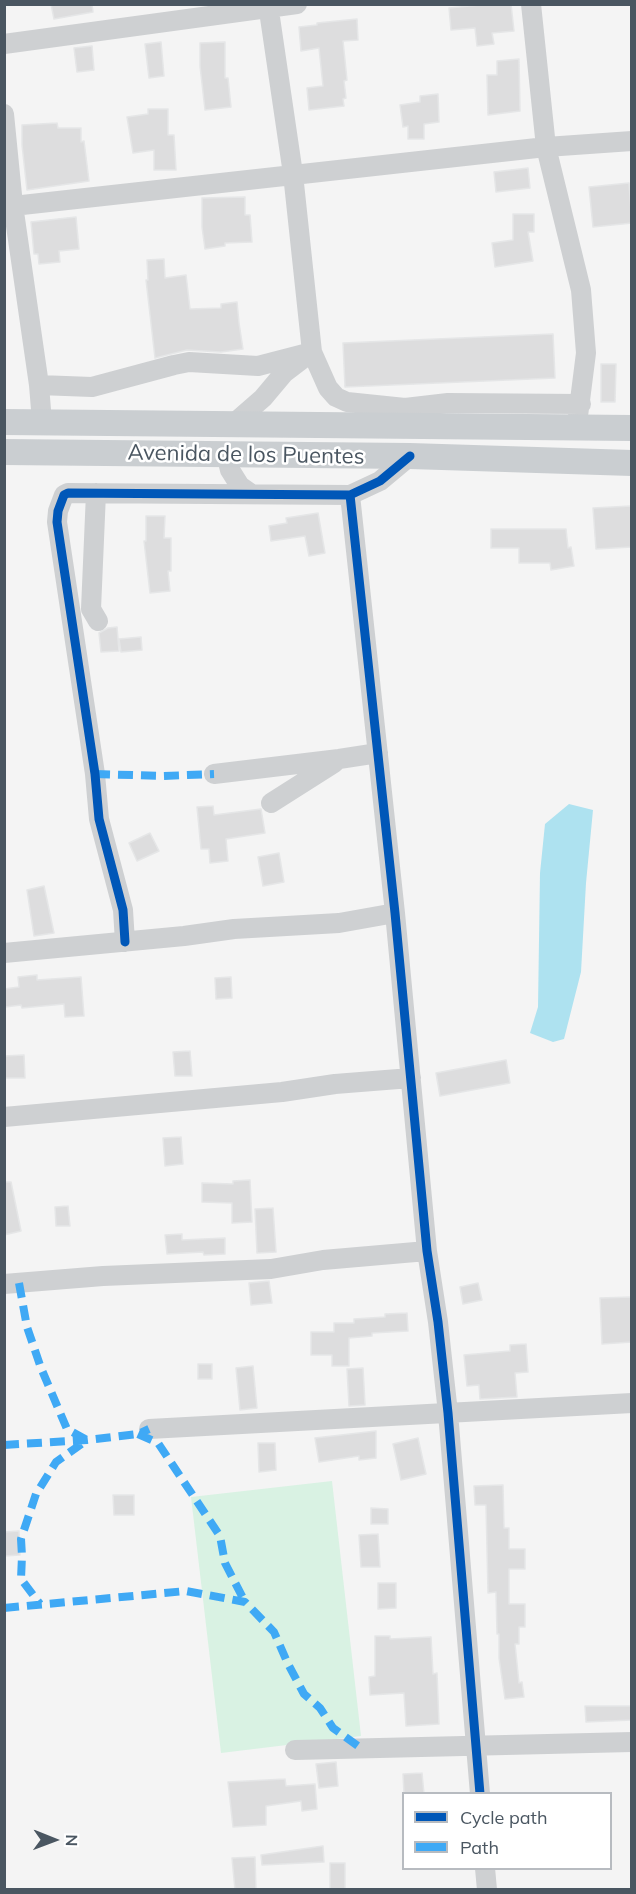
<!DOCTYPE html>
<style>
body{margin:0}
#map{position:relative;width:636px;height:1894px;overflow:hidden;background:#f4f4f4;font-family:Mulish,sans-serif}
canvas{display:block}
.frame{position:absolute;inset:0;border:6px solid #4a5661;pointer-events:none}
.legend{position:absolute;left:402px;top:1792px;width:210px;height:78px;box-sizing:border-box;background:#fff;border:2px solid #b7bbc0;margin:0;padding:8px 10px;list-style:none;font-size:18px;color:#4a5661}
.legend li{display:flex;align-items:center;gap:12px;height:30px}
.legend b{width:30px;border:2px solid #b7bbc0}
.north{position:absolute;left:24px;top:1810px;width:60px;height:60px;-webkit-text-stroke:4px #fff;paint-order:stroke;rotate:91deg;font-size:16px;font-weight:700;line-height:24px;text-align:center;color:#4a5661}
.north::after{content:'';display:block;margin:auto;width:21px;height:27px;background:#4a5661;clip-path:polygon(50% 0,100% 100%,50% 72%,0 100%)}
</style>
<div id="map">
<canvas width="636" height="1894"></canvas>
<div class="frame"></div>
<ul class="legend">
<li><b style="height:8px;background:#0057b8"></b>Cycle path</li>
<li><b style="height:8px;background:#3fa9f5"></b>Path</li>
</ul>
<div class="north">N</div>
</div>
<script>
const context = document.querySelector('canvas').getContext('2d');
context.lineJoin = 'round';
function fill(path, color) { context.fillStyle = color; context.fill(path, 'evenodd'); }
const shape = rows => new Path2D(rows.map(r => 'M' + r).join(''));
function strokePath(path, color, width, dash) { context.strokeStyle = color; context.lineWidth = width; context.lineCap = dash ? 'butt' : 'round'; context.setLineDash(dash || []); context.stroke(path); }
function drawText(font, color, halo, rows, align = 'center') {
  context.font = font + ' Mulish,sans-serif'; context.lineWidth = 5; context.setLineDash([]); context.textBaseline = 'middle'; context.strokeStyle = halo; context.fillStyle = color; for (const [text, x, y, turn = 0] of rows) {
    context.save(); context.translate(x, y); context.rotate((+turn || 0) * Math.PI / 180); context.textAlign = isNaN(turn) ? turn : align; if (halo) context.strokeText(text, 0, 0); context.fillText(text, 0, 0); context.restore();
  }
}
fill(shape([
 [332,1481,361,1736,221,1753,191,1497]
]), '#d9f2e3');
fill(shape([
 [569,804,593,810,586,883,581,972,564,1039,553,1042,530,1033,538,1007,540,873,545,824]
]), '#aee2f0');
const building = shape([
 [51,4,92,4,93,12,54,19,51,4],
 [490,4,511,4,514,31,492,33,494,44,477,46,475,28,451,30,449,8,490,4],
 [357,19,358,40,343,41,347,80,344,81,346,98,343,99,344,106,309,110,307,88,323,86,319,48,301,51,299,27,317,25,317,23,357,19],
 [161,42,164,76,149,78,145,44,161,42],
 [225,42,225,78,228,78,231,107,205,110,200,66,200,43,225,42],
 [92,46,94,70,77,72,74,48,92,46],
 [519,59,520,111,488,115,487,75,497,75,497,61,519,59],
 [438,94,439,122,424,124,424,139,408,139,408,126,403,127,400,105,420,102,420,96,438,94],
 [148,109,168,109,168,135,174,135,176,170,154,170,154,150,133,153,127,117,148,114,148,109],
 [57,123,58,128,81,128,81,142,84,141,89,181,27,190,22,145,22,125,57,123],
 [528,168,530,188,496,192,494,172,528,168],
 [629,183,632,223,593,227,589,187,629,183],
 [245,197,245,215,250,215,252,242,225,243,225,246,205,249,202,227,202,198,245,197],
 [513,214,534,214,534,232,528,232,533,261,495,267,492,243,513,240,513,214],
 [76,217,79,249,59,251,60,262,39,264,38,254,34,254,31,222,76,217],
 [164,259,165,278,186,275,190,309,221,308,221,304,237,302,239,323,243,349,221,352,187,350,155,358,146,280,148,280,147,260,164,259],
 [553,334,555,378,345,387,343,343,553,334],
 [601,364,616,364,615,402,601,402,601,364],
 [631,506,632,547,596,549,593,508,631,506],
 [318,513,325,553,309,556,305,536,271,541,269,526,287,523,286,518,318,513],
 [146,516,165,516,164,538,171,538,171,571,168,571,170,591,150,593,144,541,146,541,146,516],
 [491,529,566,529,568,548,571,547,574,566,551,570,550,563,519,563,519,548,491,548,491,529],
 [117,627,119,651,101,652,99,633,108,628,117,627],
 [141,637,142,650,121,652,119,639,141,637],
 [213,806,214,815,261,809,265,833,226,839,228,861,210,863,209,849,201,849,197,807,213,806],
 [150,833,159,851,137,861,129,843,150,833],
 [279,853,284,882,263,886,258,857,279,853],
 [44,886,54,933,34,936,27,890,44,886],
 [37,975,37,980,81,977,84,1016,65,1017,64,1004,22,1008,21,1005,5,1007,4,989,19,987,18,977,37,975],
 [231,977,232,998,216,999,215,978,231,977],
 [190,1051,192,1076,175,1076,173,1052,190,1051],
 [24,1055,25,1078,4,1078,4,1056,24,1055],
 [506,1060,510,1083,440,1096,436,1073,506,1060],
 [181,1137,183,1164,165,1166,163,1138,181,1137],
 [250,1180,252,1222,232,1223,232,1203,202,1202,202,1183,233,1184,233,1181,250,1180],
 [4,1182,11,1182,21,1231,4,1235,4,1182],
 [68,1206,70,1226,56,1226,55,1207,68,1206],
 [273,1208,276,1252,257,1253,255,1209,273,1208],
 [182,1234,182,1240,225,1238,225,1254,204,1255,203,1252,167,1254,165,1235,182,1234],
 [269,1281,272,1303,251,1305,249,1283,269,1281],
 [478,1283,482,1300,463,1304,460,1287,478,1283],
 [632,1297,632,1342,602,1344,600,1298,632,1297],
 [407,1313,408,1331,372,1333,372,1336,349,1338,349,1366,332,1366,332,1355,311,1355,311,1332,334,1332,334,1323,354,1323,354,1319,385,1317,385,1314,407,1313],
 [526,1344,528,1372,515,1373,517,1397,480,1399,479,1385,467,1386,464,1355,510,1351,510,1345,526,1344],
 [198,1364,212,1364,212,1379,198,1379,198,1364],
 [253,1366,257,1408,240,1410,236,1368,253,1366],
 [363,1368,365,1405,349,1406,347,1369,363,1368],
 [376,1431,376,1458,359,1460,359,1456,319,1462,315,1438,376,1431],
 [418,1438,426,1474,401,1480,393,1444,418,1438],
 [258,1443,275,1443,276,1470,259,1472,258,1443],
 [503,1485,504,1528,509,1528,509,1549,525,1549,525,1569,509,1569,509,1604,525,1604,525,1627,519,1627,519,1644,515,1644,519,1683,522,1682,524,1697,505,1699,499,1658,499,1634,497,1634,496,1592,488,1593,486,1505,475,1505,474,1486,503,1485],
 [113,1495,134,1495,134,1515,114,1515,113,1495],
 [371,1508,388,1509,388,1524,371,1524,371,1508],
 [19,1531,20,1555,4,1556,4,1532,19,1531],
 [378,1534,380,1567,361,1567,359,1535,378,1534],
 [378,1583,396,1583,396,1608,378,1609,378,1583],
 [375,1636,390,1636,390,1639,431,1637,433,1674,437,1673,439,1724,406,1726,404,1693,370,1695,369,1677,375,1676,375,1636],
 [585,1706,632,1706,632,1720,586,1722,585,1706],
 [336,1762,338,1786,319,1788,316,1764,336,1762],
 [422,1773,424,1794,404,1794,403,1774,422,1773],
 [285,1779,286,1786,315,1784,317,1809,302,1811,301,1801,266,1806,266,1825,233,1827,228,1782,285,1779],
 [323,1846,324,1862,262,1865,261,1855,323,1846],
 [255,1857,256,1890,235,1890,232,1858,255,1857],
 [330,1863,345,1863,345,1889,330,1889,330,1863]
]);
fill(building, '#ddddde');
strokePath(building, '#e5e6e7', 1.5);
strokePath(shape([
 [268,4,293,174,312,352,328,388,336,397,347,402,405,408,448,403,581,404],
 [531,4,546,147,581,290,586,353,578,416],
 [4,44,297,4],
 [4,114,13,205,39,385,42,422],
 [4,207,546,147,632,141],
 [39,385,92,387,174,365,189,362,258,366,312,352],
 [232,425,263,398,284,373,305,357],
 [226,454,230,470,240,486,250,493],
 [96,493,91,609,98,621],
 [350,495,395,913,427,1251,438,1322,448,1413,480,1794],
 [214,774,339,759,378,753],
 [271,803,334,763],
 [125,942,123,910,99,819,95,774,57,522,58,511,64,495,68,493,350,495,380,481,410,456],
 [4,953,184,936,234,929,339,923,395,913],
 [4,1117,282,1092,335,1084,411,1078],
 [4,1284,103,1276,271,1269,323,1260,427,1251],
 [149,1429,632,1403],
 [295,1750,632,1742],
 [485,1868,487,1890]
]), '#ced0d2', 20);
strokePath(shape([
 [4,422,632,428],
 [4,452,410,456,632,463]
]), '#caced1', 26);
strokePath(shape([
 [95,774,163,776,214,774],
 [19,1283,27,1327,41,1368,67,1429,87,1440,56,1462,36,1494,21,1539,22,1556,21,1579,40,1604],
 [138,1434,158,1443,220,1536,225,1563,245,1602],
 [4,1445,87,1440,138,1434,149,1429],
 [4,1608,186,1591,245,1602,274,1632,288,1664,304,1694,320,1708,333,1728,362,1749]
]), '#3fa9f5', 8, [15, 8]);
strokePath(shape([
 [350,495,395,913,427,1251,438,1322,448,1413,480,1794],
 [125,942,123,910,99,819,95,774,57,522,58,511,64,495,68,493,350,495,380,481,410,456]
]), '#0057b8', 9);
drawText('22px', '#4a5661', '#fff', [
 ["Avenida de los Puentes",246,455,1]
]);
</script>
